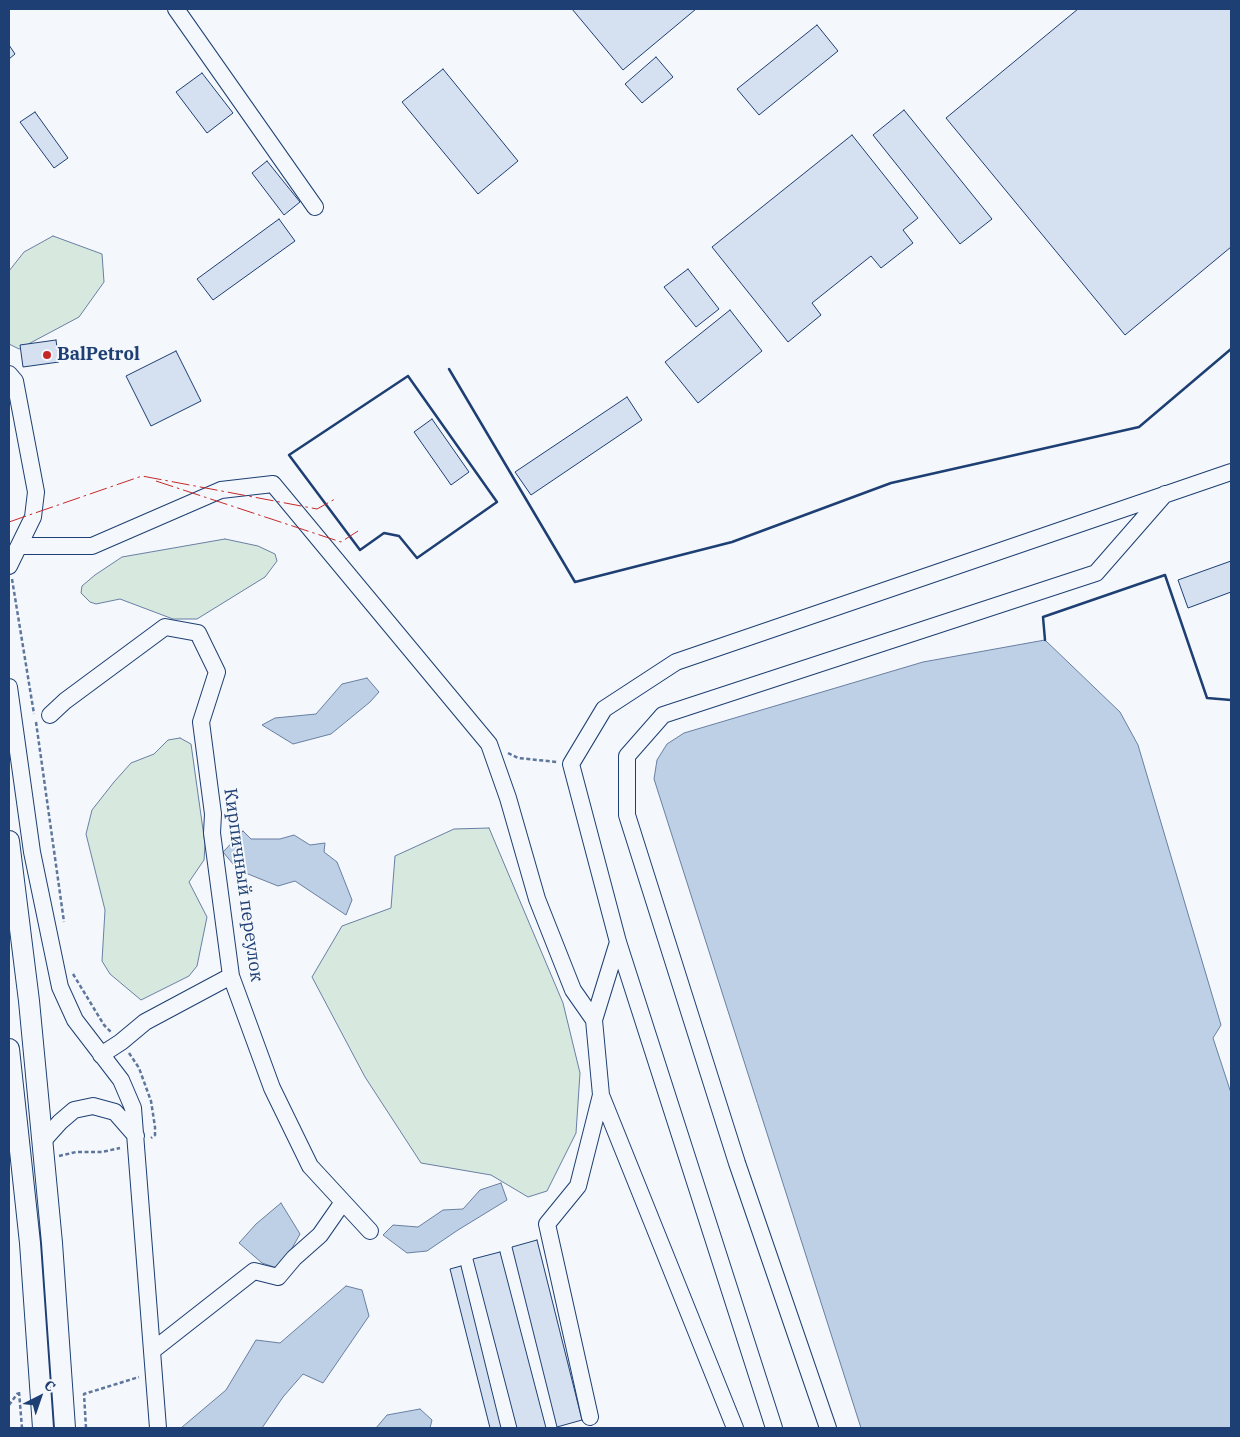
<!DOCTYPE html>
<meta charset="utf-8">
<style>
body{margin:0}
#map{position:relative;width:1240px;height:1437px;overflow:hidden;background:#f4f7fb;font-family:"IBM Plex Serif",serif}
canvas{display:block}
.frame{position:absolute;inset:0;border:10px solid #1d3f73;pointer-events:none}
.north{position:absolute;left:15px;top:1372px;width:50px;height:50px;-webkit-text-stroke:4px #f4f7fb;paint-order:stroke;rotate:41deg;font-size:14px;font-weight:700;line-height:20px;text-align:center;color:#1d3f73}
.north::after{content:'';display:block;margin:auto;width:18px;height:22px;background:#1d3f73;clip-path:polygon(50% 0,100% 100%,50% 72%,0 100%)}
</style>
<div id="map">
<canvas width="1240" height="1437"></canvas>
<div class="frame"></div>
<div class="north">С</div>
</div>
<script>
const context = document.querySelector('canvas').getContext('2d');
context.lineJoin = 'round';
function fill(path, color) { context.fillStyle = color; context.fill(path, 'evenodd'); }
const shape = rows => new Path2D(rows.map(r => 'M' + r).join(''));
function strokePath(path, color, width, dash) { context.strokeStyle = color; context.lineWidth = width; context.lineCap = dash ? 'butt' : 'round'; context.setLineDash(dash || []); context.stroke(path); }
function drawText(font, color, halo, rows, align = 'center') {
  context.font = font + ' "IBM Plex Serif",serif'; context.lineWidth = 4; context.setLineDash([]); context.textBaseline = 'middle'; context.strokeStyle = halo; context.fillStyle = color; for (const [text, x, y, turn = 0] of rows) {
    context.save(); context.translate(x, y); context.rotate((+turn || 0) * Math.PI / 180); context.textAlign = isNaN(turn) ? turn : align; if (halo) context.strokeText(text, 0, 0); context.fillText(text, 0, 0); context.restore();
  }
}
const green = shape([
 [53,236,102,254,104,282,79,317,19,349,9,344,9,271,24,252,53,236],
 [225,539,258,546,275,554,277,561,265,577,197,619,173,619,120,599,96,604,90,602,81,593,82,586,95,575,122,557,225,539],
 [180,738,191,744,205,844,204,860,189,882,207,917,197,966,189,976,141,1000,110,974,102,961,105,910,86,834,92,810,114,782,131,763,154,754,168,740,180,738],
 [489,828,563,1003,580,1073,576,1133,547,1191,528,1197,491,1175,421,1163,365,1077,312,977,342,926,391,908,395,856,454,829,489,828]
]);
fill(green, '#d7e8df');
strokePath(green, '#687fa3', 1);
const water = shape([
 [1045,640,1120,712,1138,745,1221,1025,1213,1038,1231,1093,1231,1428,861,1428,654,779,657,760,667,744,684,733,923,662,1045,640],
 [367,678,379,692,370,702,331,734,293,744,262,725,275,718,316,714,342,684,367,678],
 [243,831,251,839,280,839,294,835,310,845,325,843,324,852,337,862,352,900,346,915,295,881,278,886,238,870,223,852,243,831],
 [501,1183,507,1200,458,1230,427,1251,407,1253,383,1235,393,1225,418,1227,443,1210,463,1209,480,1190,501,1183],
 [281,1203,300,1234,291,1250,277,1268,262,1263,239,1243,256,1224,281,1203],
 [346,1286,362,1290,369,1316,323,1383,303,1374,283,1397,262,1428,181,1428,226,1390,256,1340,280,1343,346,1286],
 [420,1409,432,1420,430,1428,376,1428,387,1415,420,1409]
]);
fill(water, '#bed0e5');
strokePath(water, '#687fa3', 1);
const building = shape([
 [572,9,696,9,623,70,572,9],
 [1078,9,1231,9,1231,247,1125,335,946,118,1078,9],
 [817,25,838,51,759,115,737,89,817,25],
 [9,45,15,54,9,59,9,45],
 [656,57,673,77,642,103,625,84,656,57],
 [443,69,518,161,478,194,402,102,443,69],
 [202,73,233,113,207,133,176,92,202,73],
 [904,110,992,219,960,244,873,135,904,110],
 [35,112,68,158,54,168,20,122,35,112],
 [852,135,918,218,903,230,913,243,881,268,871,256,812,303,821,315,788,342,712,247,852,135],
 [267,161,300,202,284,215,252,173,267,161],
 [279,219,295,241,213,300,197,279,279,219],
 [688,269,719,309,696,327,664,287,688,269],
 [730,310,762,351,698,403,665,362,730,310],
 [56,340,59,362,23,367,20,345,56,340],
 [176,351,201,401,151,426,126,376,176,351],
 [627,397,642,420,531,495,515,472,627,397],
 [432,419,469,472,451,485,414,432,432,419],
 [1231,561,1231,592,1188,608,1178,580,1231,561],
 [537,1240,582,1420,557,1427,512,1247,537,1240],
 [500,1252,546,1428,517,1428,473,1259,500,1252],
 [461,1266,501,1428,490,1428,450,1269,461,1266]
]);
fill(building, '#d5e0f0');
strokePath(building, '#1d3f73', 1);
const minor = shape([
 [176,9,315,207],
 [9,374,15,381,36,492,33,517,9,566],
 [19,546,92,546,221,490,273,484,489,744,508,798,537,899,573,990,594,1020],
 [9,687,32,852,60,987,75,1020,121,1080,133,1108,158,1428],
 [50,715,65,701,165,627,198,633,217,672,201,722,213,814,212,833,231,976,272,1088,310,1166,370,1231],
 [101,1055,121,1042,145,1022,231,976],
 [601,1095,735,1428],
 [42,1142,60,1122,74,1110,93,1106,115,1112,136,1136],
 [152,1351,254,1271,278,1277,294,1258,320,1235,343,1202],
 [590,1417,547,1224,578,1186,601,1095,594,1020,618,942],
 [774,1428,618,942,571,764,604,709,676,662,1231,472],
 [828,1428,737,1163,627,815,627,756,663,715,1096,573,1165,494]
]);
const major = shape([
 [9,841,29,1001,52,1243,65,1428],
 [9,1049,30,1243,43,1428]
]);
strokePath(minor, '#1d3f73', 18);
strokePath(major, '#1d3f73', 22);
strokePath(shape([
 [12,579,34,714],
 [36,722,64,922],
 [508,753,518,758,557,762],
 [73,974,104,1025,111,1032],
 [129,1053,139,1068,151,1101,155,1127,155,1135,151,1138],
 [59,1156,76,1152,102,1152,120,1148],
 [19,1392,22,1428],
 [9,1405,18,1393],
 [86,1428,84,1394,139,1377]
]), '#5e769c', 2.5, [4, 2.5]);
strokePath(minor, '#f4f7fb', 16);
strokePath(major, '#f4f7fb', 20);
strokePath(shape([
 [449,369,575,582,732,542,891,483,1139,427,1231,349],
 [408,376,497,502,417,558,399,536,384,533,360,550,289,455,408,376],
 [1045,640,1043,617,1165,575,1207,698,1231,700]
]), '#1d3f73', 2.5);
strokePath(shape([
 [156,481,341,542,358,531],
 [9,522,142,476,317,509,335,499]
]), '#c62828', 1, [18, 4, 2.5, 4]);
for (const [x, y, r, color] of [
 [47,355,5,"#c62828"]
]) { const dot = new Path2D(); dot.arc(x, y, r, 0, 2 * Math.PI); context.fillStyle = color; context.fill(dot); strokePath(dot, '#f4f7fb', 2); }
drawText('bold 18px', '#1d3f73', '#f4f7fb', [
 ["BalPetrol",57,355]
], 'left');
drawText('18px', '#1d3f73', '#f4f7fb', [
 ["Кирпичный переулок",243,885,82]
]);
</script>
